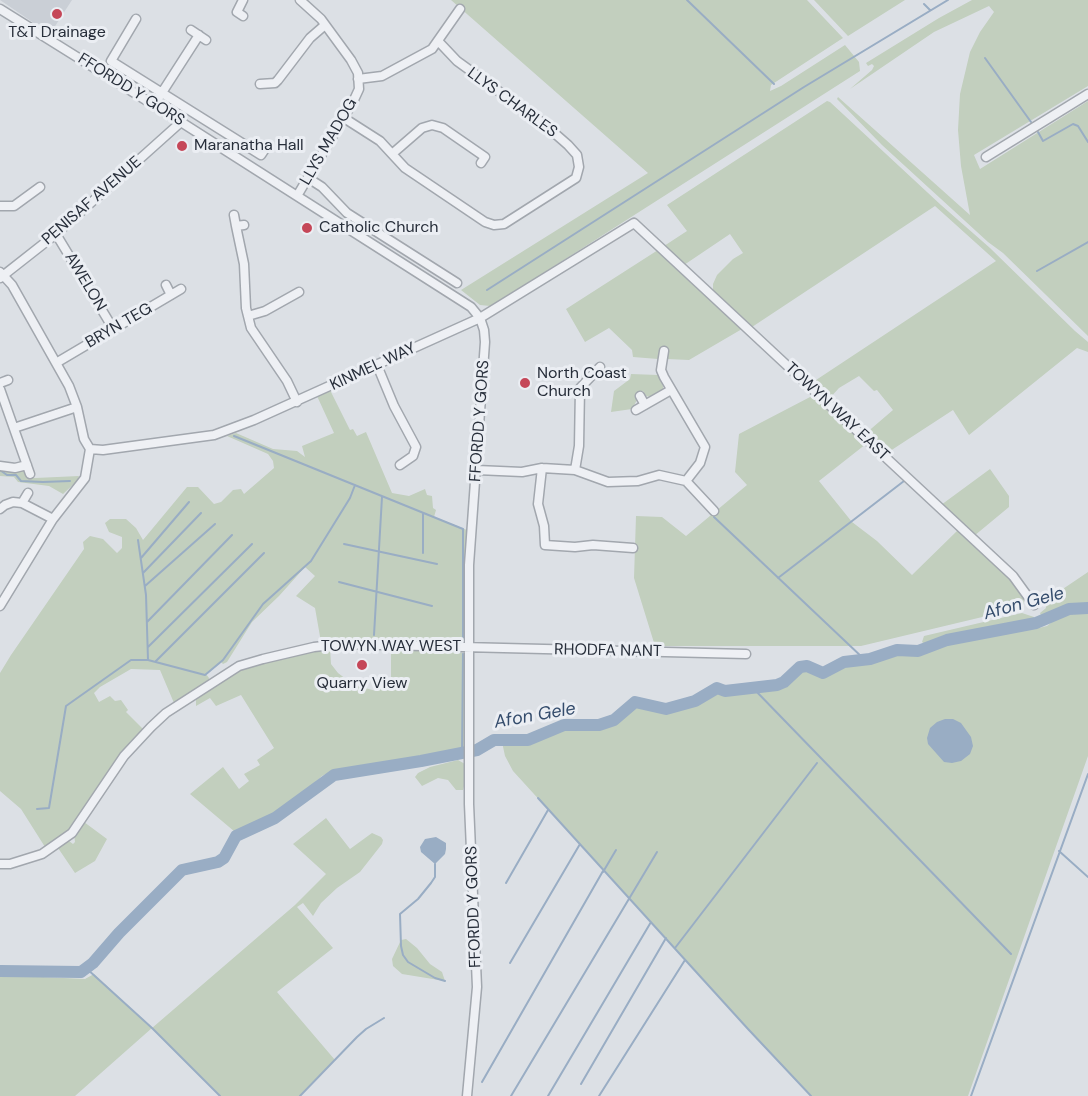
<!DOCTYPE html>
<style>
body{margin:0}
canvas{display:block;background:#dce0e5}
</style>
<canvas width="1088" height="1096"></canvas>
<script>
const context = document.querySelector('canvas').getContext('2d');
context.lineJoin = 'round';
function fill(path, color) { context.fillStyle = color; context.fill(path, 'evenodd'); }
const shape = rows => new Path2D(rows.map(r => 'M' + r).join(''));
function strokePath(path, color, width, dash) { context.strokeStyle = color; context.lineWidth = width; context.lineCap = dash ? 'butt' : 'round'; context.setLineDash(dash || []); context.stroke(path); }
function drawText(font, color, halo, rows, align = 'center') {
  context.font = font + ' "DM Sans",sans-serif'; context.lineWidth = 6; context.setLineDash([]); context.textBaseline = 'middle'; context.strokeStyle = halo; context.fillStyle = color; for (const [text, x, y, turn = 0] of rows) {
    context.save(); context.translate(x, y); context.rotate((+turn || 0) * Math.PI / 180); context.textAlign = isNaN(turn) ? turn : align; if (halo) context.strokeText(text, 0, 0); context.fillText(text, 0, 0); context.restore();
  }
}
fill(shape([
 [0,0,72,0,50,34]
]), '#cacfd6');
fill(shape([
 [451,0,807,0,843,38,771,85,770,91,781,86,845,45,859,62,860,71,509,295,490,306,480,305,461,290,648,173],
 [814,0,905,0,848,36],
 [972,0,1088,0,1088,86,974,155,980,169,1088,101,1088,336,1003,253,988,242,882,145,837,99,838,97,970,215,961,166,958,130,960,94,970,52,980,32,994,12,989,6,934,32,850,89,872,70,874,66,872,64,868,66,866,63,939,18],
 [827,101,830,102,941,205,990,248,1075,331,1088,342,1088,352,1077,348,969,435,953,410,887,453,865,434,893,410,877,390,874,391,859,376,839,388,828,400,813,382,996,261,935,206,752,327,713,290,713,284,717,275,733,259,743,253,730,234,684,265,664,246,687,231,667,205],
 [658,250,742,329,689,360,667,359,668,350,659,350,658,359,633,357,632,350,609,328,585,342,566,309],
 [631,374,658,375,663,386,663,389,650,397,646,396,643,391,635,395,637,400,632,409,611,412,614,391,630,379],
 [330,390,350,430,353,429,357,436,366,432,392,493,409,496,425,489,427,495,432,496,433,508,436,510,434,517,467,530,465,642,403,643,357,640,321,642,315,608,296,596,315,576,305,567,279,596,252,622,227,662,223,664,221,662,206,674,209,678,208,683,174,703,160,670,131,669,100,687,94,693,99,702,110,696,115,701,121,700,128,710,126,712,143,729,123,750,78,822,64,835,45,847,21,809,0,791,0,673,11,655,84,549,83,542,90,536,103,539,117,553,122,548,122,537,109,532,105,523,110,519,126,519,136,528,143,540,187,487,198,487,214,504,221,502,233,490,241,489,244,494,274,468,273,461,268,454,227,436,236,433,273,449,297,451,305,457,302,446,334,433,317,396],
 [812,396,866,444,819,481,852,522,877,541,912,575,958,530,1012,579,1023,594,1024,604,1020,608,861,646,655,646,634,578,636,516,662,517,686,536,747,485,735,472,739,434],
 [0,468,7,471,23,471,28,477,35,478,79,476,77,481,63,494,49,486,18,482,14,477,0,476],
 [990,469,1009,496,1009,507,974,536,941,505],
 [1088,572,1088,606,1064,607,1042,618,1040,613,1046,608,1045,601],
 [1088,610,1088,756,968,1096,811,1096,748,1029,513,771,505,756,502,742,530,741,564,728,597,727,615,723,636,706,645,706,664,713,672,712,696,704,716,693,781,686,801,669,821,675,843,665,873,660,896,652,918,653,946,642,1018,629,1039,628,1047,626,1063,613],
 [1022,613,1034,617,1035,620,942,638,926,645,922,642,924,636],
 [330,648,331,664,338,673,354,685,376,691,380,684,391,683,391,649,465,653,465,750,332,771,322,776,288,806,271,816,235,832,190,794,223,767,239,789,249,781,244,774,260,765,257,760,274,748,241,695,216,706,210,698,196,706,196,697,236,671,252,664],
 [458,760,465,764,465,782,463,790,456,790,448,780,438,778,422,786,415,777,418,773,430,767],
 [326,818,350,849,372,833,381,837,383,840,382,844,360,872,337,888,321,903,313,916,303,903,297,907,333,948,277,992,335,1060,300,1096,220,1096,152,1028,75,1096,0,1096,0,975,85,979,94,974,152,1028,295,905,326,874,293,844],
 [84,822,107,839,95,861,75,873,58,848,69,841,73,844,75,842,74,834],
 [406,939,417,948,430,964,442,972,445,981,402,974,393,966,392,959,401,940]
]), '#c2cfbe');
fill(shape([
 [945,719,953,719,961,723,971,737,973,746,970,754,961,761,952,763,944,762,928,744,927,738,930,728,937,722],
 [436,837,446,843,446,849,445,854,435,864,421,852,420,847,425,839]
]), '#99adc4');
strokePath(shape([
 [687,0,774,84],
 [924,4,930,10],
 [985,58,1031,122],
 [1038,132,1043,141,1073,124,1078,126,1088,142],
 [1037,271,1088,242],
 [487,290,804,87,948,0],
 [234,436,463,529,463,640],
 [0,470,7,475,16,475,21,481,43,482,70,481],
 [714,517,864,659],
 [138,540,146,595,148,660],
 [344,544,437,564],
 [423,553,423,514],
 [141,558,189,502],
 [143,573,201,513],
 [778,578,904,481],
 [339,582,432,606],
 [145,586,215,524],
 [147,622,232,535],
 [374,635,382,497],
 [148,647,252,544],
 [156,661,264,553],
 [753,688,1011,954],
 [462,753,463,654],
 [538,798,748,1029,811,1096],
 [37,809,49,808,66,706,131,660,148,660,205,675,223,660,263,604,311,561,350,498,355,485],
 [1059,851,1088,877],
 [435,864,435,877,431,883,418,899,400,914,401,946,403,955,408,962,435,978,445,981],
 [603,872,616,850],
 [506,883,548,810],
 [675,948,817,763],
 [510,963,580,844],
 [86,968,152,1028,220,1096],
 [482,1082,603,871],
 [581,1084,666,938],
 [300,1096,357,1037,366,1029,384,1018],
 [511,1096,657,852],
 [548,1096,651,922],
 [599,1096,685,960],
 [971,1096,1088,774]
]), '#99adc4', 2);
strokePath(shape([
 [0,971,81,972,93,963,119,933,182,870,218,862,224,858,236,836,275,818,334,775,421,761,477,750,494,740,528,740,564,725,599,725,614,720,635,702,666,709,695,701,717,688,725,691,777,685,784,682,800,667,807,666,823,673,844,662,870,659,897,650,918,651,947,640,1036,623,1069,609,1088,608]
]), '#99adc4', 12);
const minor = shape([
 [0,9,181,122,471,307,480,318,484,330,485,342,469,565,469,804,477,987,467,1096],
 [243,16,237,12,243,0],
 [136,19,111,61,261,155,265,149],
 [191,30,206,40],
 [358,79,382,76,432,49,460,9],
 [260,84,275,83,278,80,310,38,325,25],
 [154,105,199,35],
 [344,118,380,141,405,168,485,222,494,225,504,224,576,178,579,167,577,155,568,145,544,124,457,61,439,42],
 [392,154,422,128,432,125,443,128,485,157,481,163],
 [986,157,1088,94],
 [308,178,322,187,347,213,457,283],
 [297,196,353,102,359,89,358,73,351,60,321,19,300,0],
 [0,206,14,206,40,187],
 [234,215,236,226,244,225],
 [236,226,244,264,246,308,251,328,287,381,297,402],
 [56,234,114,330],
 [0,272,12,285,69,386,77,407,84,439,90,449,85,478,53,519,0,606],
 [0,278,56,234,181,122],
 [166,285,171,295],
 [248,316,265,311,299,292],
 [664,351,661,370,664,377,705,447,700,463,686,481],
 [56,363,181,289],
 [377,365,394,406,416,447,413,456,400,465],
 [0,383,8,380],
 [0,389,30,474],
 [640,396,645,405],
 [636,410,671,390],
 [14,428,77,407],
 [90,449,103,450,214,435,254,420,480,318,634,223,1013,576,1034,605],
 [0,466,15,468,27,465],
 [542,468,538,504,544,526,545,545,575,547,593,545,633,548],
 [477,470,522,472,542,468,575,470,608,482,638,481,659,475,686,481,714,511],
 [575,470,579,446,580,388,600,367],
 [22,503,28,493],
 [0,509,5,505,13,502,22,503,53,519],
 [0,864,10,864,42,854,72,833,124,756,151,727,166,713,239,666,263,659,314,647,342,644,746,654]
]);
strokePath(minor, '#a2a7ae', 11);
strokePath(minor, '#eef0f4', 8);
for (const [x, y, r, color] of [
 [57,14,6,"#c54758"],
 [182,146,6,"#c54758"],
 [307,228,6,"#c54758"],
 [525,383,6,"#c54758"],
 [362,665,6,"#c54758"]
]) { const dot = new Path2D(); dot.arc(x, y, r, 0, 2 * Math.PI); context.fillStyle = color; context.fill(dot); strokePath(dot, '#ebeef3', 2); }
drawText('16px', '#272e3a', '#ebeef3', [
 ["T&T Drainage",57,33,"center"],
 ["Maranatha Hall",194,146],
 ["Catholic Church",319,228],
 ["North Coast",537,374],
 ["Church",537,392],
 ["Quarry View",362,684,"center"]
], 'left');
drawText('16px', '#272e3a', '#ebeef3', [
 ["FFORDD Y GORS",131,90,32],
 ["LLYS CHARLES",512,103,36],
 ["LLYS MADOG",329,142,-60],
 ["PENISAF AVENUE",92,201,-41],
 ["AWELON",85,282,59],
 ["BRYN TEG",119,326,-30],
 ["KINMEL WAY",373,367,-25],
 ["TOWYN WAY EAST",837,412,43],
 ["FFORDD Y GORS",480,421,-86],
 ["TOWYN WAY WEST",391,647],
 ["RHODFA NANT",608,651,1],
 ["FFORDD Y GORS",474,907,-92]
]);
drawText('italic 18px', '#344c6c', '#ebeef3', [
 ["Afon Gele",1024,604,-15],
 ["Afon Gele",535,716,-10]
]);
</script>
